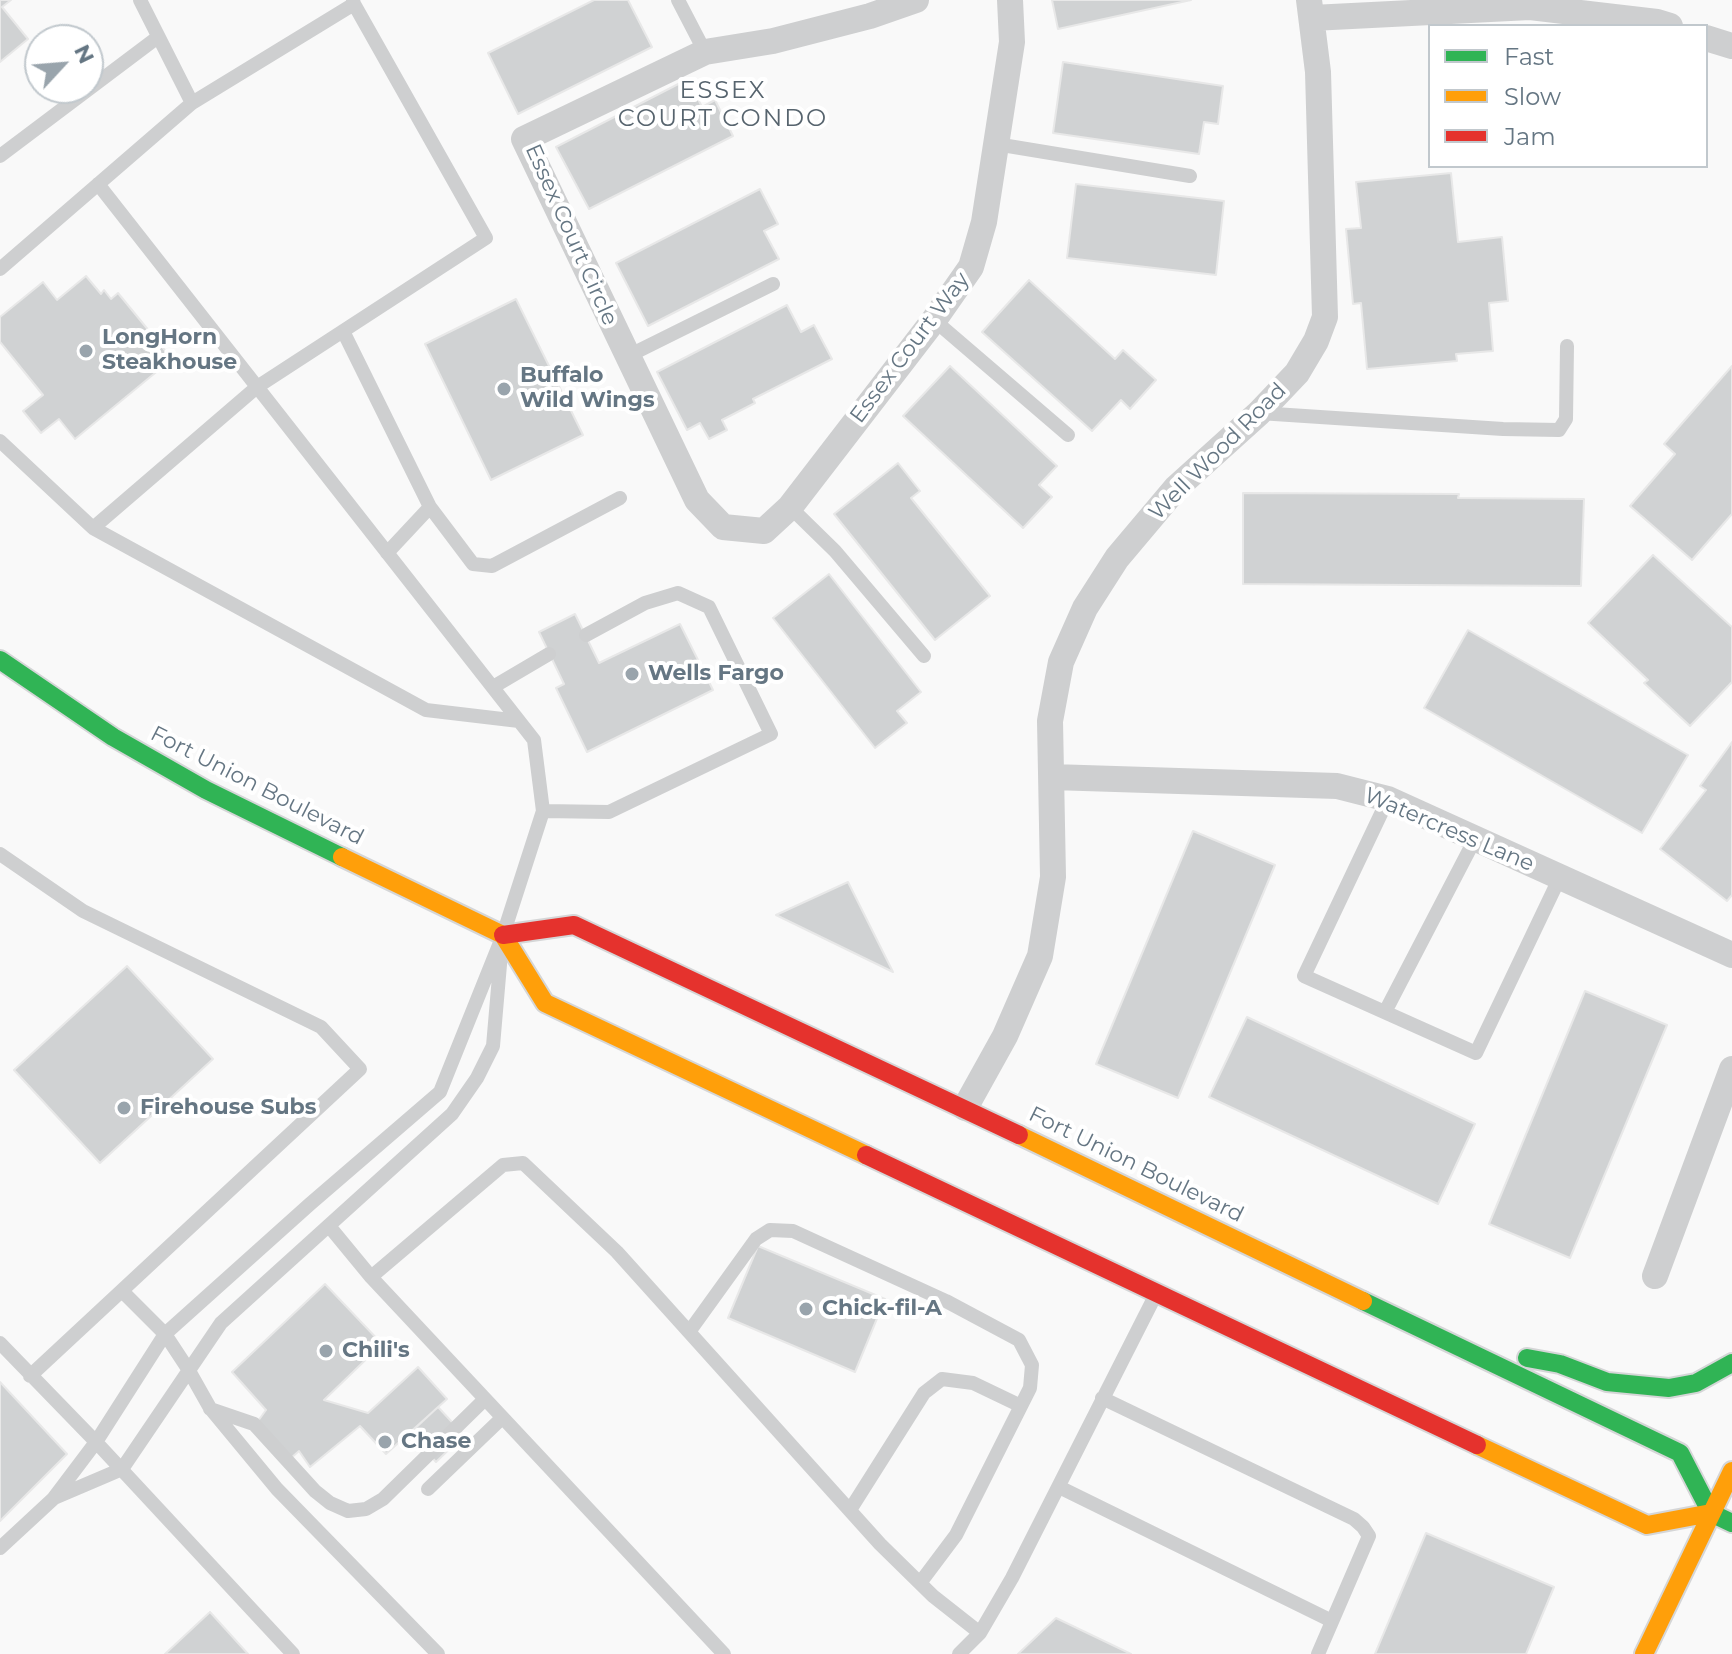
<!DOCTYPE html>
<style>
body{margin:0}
#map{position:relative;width:1732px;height:1654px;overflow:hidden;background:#f9f9f9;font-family:Montserrat,sans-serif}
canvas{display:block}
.legend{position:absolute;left:1428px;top:24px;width:280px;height:144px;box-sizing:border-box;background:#fff;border:2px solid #c1c8cd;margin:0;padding:10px 14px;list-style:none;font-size:24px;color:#657683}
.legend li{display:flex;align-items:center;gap:16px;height:40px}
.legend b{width:40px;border:2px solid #c1c8cd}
.north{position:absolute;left:24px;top:24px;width:80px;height:80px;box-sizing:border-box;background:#fff;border:2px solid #c1c8cd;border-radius:50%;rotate:64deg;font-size:22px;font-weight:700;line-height:32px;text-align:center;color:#657683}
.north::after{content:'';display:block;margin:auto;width:28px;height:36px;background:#99a4ac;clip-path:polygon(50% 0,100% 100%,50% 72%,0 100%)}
</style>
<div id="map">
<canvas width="1732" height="1654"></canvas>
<ul class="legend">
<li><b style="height:10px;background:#30b455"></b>Fast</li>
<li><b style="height:10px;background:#ff9f0a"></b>Slow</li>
<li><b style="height:10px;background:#e5322d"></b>Jam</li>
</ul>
<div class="north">N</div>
</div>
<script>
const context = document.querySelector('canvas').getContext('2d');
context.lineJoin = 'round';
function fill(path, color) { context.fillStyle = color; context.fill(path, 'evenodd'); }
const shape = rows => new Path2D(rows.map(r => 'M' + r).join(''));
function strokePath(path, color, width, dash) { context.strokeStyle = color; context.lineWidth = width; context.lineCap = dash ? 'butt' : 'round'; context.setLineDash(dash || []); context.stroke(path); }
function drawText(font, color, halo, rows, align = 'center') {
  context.font = font + ' Montserrat,sans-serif'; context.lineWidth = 8; context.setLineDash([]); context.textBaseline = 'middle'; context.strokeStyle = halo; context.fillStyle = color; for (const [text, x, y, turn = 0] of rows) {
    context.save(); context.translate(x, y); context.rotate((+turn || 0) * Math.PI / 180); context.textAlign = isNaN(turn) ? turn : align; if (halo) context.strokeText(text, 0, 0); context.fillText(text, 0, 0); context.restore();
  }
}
const building = shape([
 [0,0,11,0,2,7,28,39,0,62,0,0],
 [594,0,628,0,652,47,518,114,488,53,594,0],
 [1052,0,1191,0,1058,29,1052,0],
 [1063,62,1223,86,1218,124,1204,122,1199,154,1053,133,1063,62],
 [688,79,702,107,715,100,733,136,589,209,556,147,688,79],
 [1451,173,1458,242,1502,237,1508,301,1489,303,1493,351,1456,354,1457,361,1367,369,1361,303,1353,304,1346,229,1361,228,1356,182,1451,173],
 [1076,184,1224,201,1216,275,1067,258,1076,184],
 [760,189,778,224,764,231,779,259,648,326,616,263,760,189],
 [86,276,101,294,104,290,111,299,118,293,172,359,75,439,59,419,41,433,23,411,43,395,0,342,0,317,43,282,57,300,86,276],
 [1029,280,1115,359,1123,350,1156,380,1130,409,1121,400,1092,431,982,332,1029,280],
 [516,299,583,435,491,480,425,344,516,299],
 [787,305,801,332,814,325,832,359,753,399,755,403,722,420,727,430,709,439,700,423,687,430,657,372,787,305],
 [950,366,1057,466,1039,485,1052,497,1023,528,903,416,950,366],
 [1732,366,1732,514,1692,560,1630,506,1675,454,1664,444,1732,366],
 [898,463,920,491,911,498,990,596,935,640,834,514,898,463],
 [1243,493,1459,494,1458,498,1584,499,1581,586,1243,584,1243,493],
 [1653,555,1732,627,1732,682,1690,726,1644,683,1648,680,1588,623,1653,555],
 [829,574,921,692,897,711,907,723,875,748,773,618,829,574],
 [575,614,599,663,680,624,713,690,587,752,556,688,564,684,539,632,575,614],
 [1468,630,1688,755,1642,833,1424,708,1468,630],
 [1732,742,1732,895,1727,901,1660,849,1706,790,1700,786,1732,742],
 [1193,831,1275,865,1178,1098,1096,1064,1193,831],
 [848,882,893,972,776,915,848,882],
 [127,966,213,1059,100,1163,14,1070,127,966],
 [1585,991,1667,1025,1570,1258,1489,1224,1585,991],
 [1247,1017,1475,1124,1438,1204,1209,1097,1247,1017],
 [758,1246,885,1299,855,1372,728,1318,758,1246],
 [325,1284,382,1344,324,1400,368,1413,418,1367,447,1399,386,1454,360,1426,310,1467,299,1451,291,1458,258,1421,266,1410,232,1372,325,1284],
 [0,1382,67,1454,0,1521,0,1382],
 [438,1407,464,1435,436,1462,410,1433,438,1407],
 [1426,1533,1554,1587,1526,1654,1375,1654,1426,1533],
 [210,1612,248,1654,165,1654,210,1612],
 [1056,1618,1131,1654,1018,1654,1056,1618]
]);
fill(building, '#d0d2d3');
strokePath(building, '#e8e8e8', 2);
const fast = shape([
 [0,660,113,737,206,790,342,857],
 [1363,1301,1680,1453,1711,1513,1732,1523],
 [1527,1358,1560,1364,1607,1382,1669,1388,1696,1383,1732,1363]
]);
const slow = shape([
 [342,857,503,935,545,1003,866,1155],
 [1019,1135,1363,1301],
 [1477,1445,1647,1525,1711,1513],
 [1644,1654,1732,1471]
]);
const jam = shape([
 [503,935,574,925,1019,1135],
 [866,1155,1477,1445]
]);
strokePath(fast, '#d5d6d7', 22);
strokePath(slow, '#d5d6d7', 22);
strokePath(jam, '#d5d6d7', 22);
strokePath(shape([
 [678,0,705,52],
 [192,103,354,4,353,0],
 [996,144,1190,176],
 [0,156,158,37],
 [0,269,192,103,140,0],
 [934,320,1068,435],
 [343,331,430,507,387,553],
 [626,357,773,284],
 [1259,413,1503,429,1559,430,1566,419,1567,346],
 [0,441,93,528,257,387,486,238,354,4],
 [430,507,473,564,492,566,620,498],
 [790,507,835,551,924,656],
 [93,528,426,710,519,721],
 [493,687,549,654],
 [1388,799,1304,976,1476,1053,1560,877],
 [543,811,609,812,771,734,709,607,678,593,645,603,586,635],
 [0,854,83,911,321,1027,360,1069,30,1376],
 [1385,1012,1475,839],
 [329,1226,371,1277,724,1654],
 [371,1277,503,1165,523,1163,617,1252,880,1544,933,1596,980,1633],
 [122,1291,165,1334,188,1369,210,1408,277,1489,438,1654],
 [689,1332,756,1239,770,1230,793,1231,946,1301,1019,1340,1032,1365,1030,1388,956,1535,920,1583],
 [0,1343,96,1442,293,1654],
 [1102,1398,1354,1519,1363,1527,1369,1536,1318,1654],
 [210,1409,254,1424,315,1491,330,1503,348,1511,366,1509,383,1499,485,1399],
 [1059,1487,1332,1621],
 [428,1489,502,1418],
 [54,1498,122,1469,221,1323,452,1114,477,1078,493,1046,501,953],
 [850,1510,924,1393,942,1379,973,1383,1021,1406],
 [0,1548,53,1499,96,1442,165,1334,310,1204,440,1092,503,935,543,811,534,740,98,184],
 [959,1654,980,1633,1012,1578,1154,1298]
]), '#cecfd0', 14);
strokePath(shape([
 [916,0,870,16,773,41,705,52,524,139,697,500,723,527,764,531,790,507,934,320,971,267,984,222,1012,42,1010,0],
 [1312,18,1530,7,1657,22,1670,26],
 [1706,38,1732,46],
 [1052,777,1337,786,1388,799,1732,955],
 [965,1108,1005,1036,1040,956,1053,877,1050,721,1061,662,1085,608,1117,558,1176,488,1259,413,1297,373,1316,341,1325,317,1318,72,1309,0],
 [1655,1276,1732,1069]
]), '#cecfd0', 26);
strokePath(fast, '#30b455', 18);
strokePath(slow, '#ff9f0a', 18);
strokePath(jam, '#e5322d', 18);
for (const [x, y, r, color] of [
 [86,351,8,"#99a4ac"],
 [504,389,8,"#99a4ac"],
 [632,674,8,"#99a4ac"],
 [124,1108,8,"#99a4ac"],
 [806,1309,8,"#99a4ac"],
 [326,1351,8,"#99a4ac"],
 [385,1442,8,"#99a4ac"]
]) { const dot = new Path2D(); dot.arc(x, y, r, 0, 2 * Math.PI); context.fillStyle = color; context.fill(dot); strokePath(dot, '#fff', 3); }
drawText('22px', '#657683', '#fff', [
 ["Essex Court Circle",571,235,66],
 ["Essex Court Way",910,348,-53],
 ["Well Wood Road",1218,452,-45],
 ["Fort Union Boulevard",257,786,27],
 ["Watercress Lane",1449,830,23],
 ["Fort Union Boulevard",1136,1165,26]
]);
drawText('bold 22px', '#657683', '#fff', [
 ["LongHorn",102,338],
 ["Steakhouse",102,363],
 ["Buffalo",520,376],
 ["Wild Wings",520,401],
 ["Wells Fargo",648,674],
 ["Firehouse Subs",140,1108],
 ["Chick-fil-A",822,1309],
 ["Chili's",342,1351],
 ["Chase",401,1442]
], 'left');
context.letterSpacing = '2px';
drawText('24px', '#57646e', '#fff', [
 ["ESSEX",723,91],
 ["COURT CONDO",723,119]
]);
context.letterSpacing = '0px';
</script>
